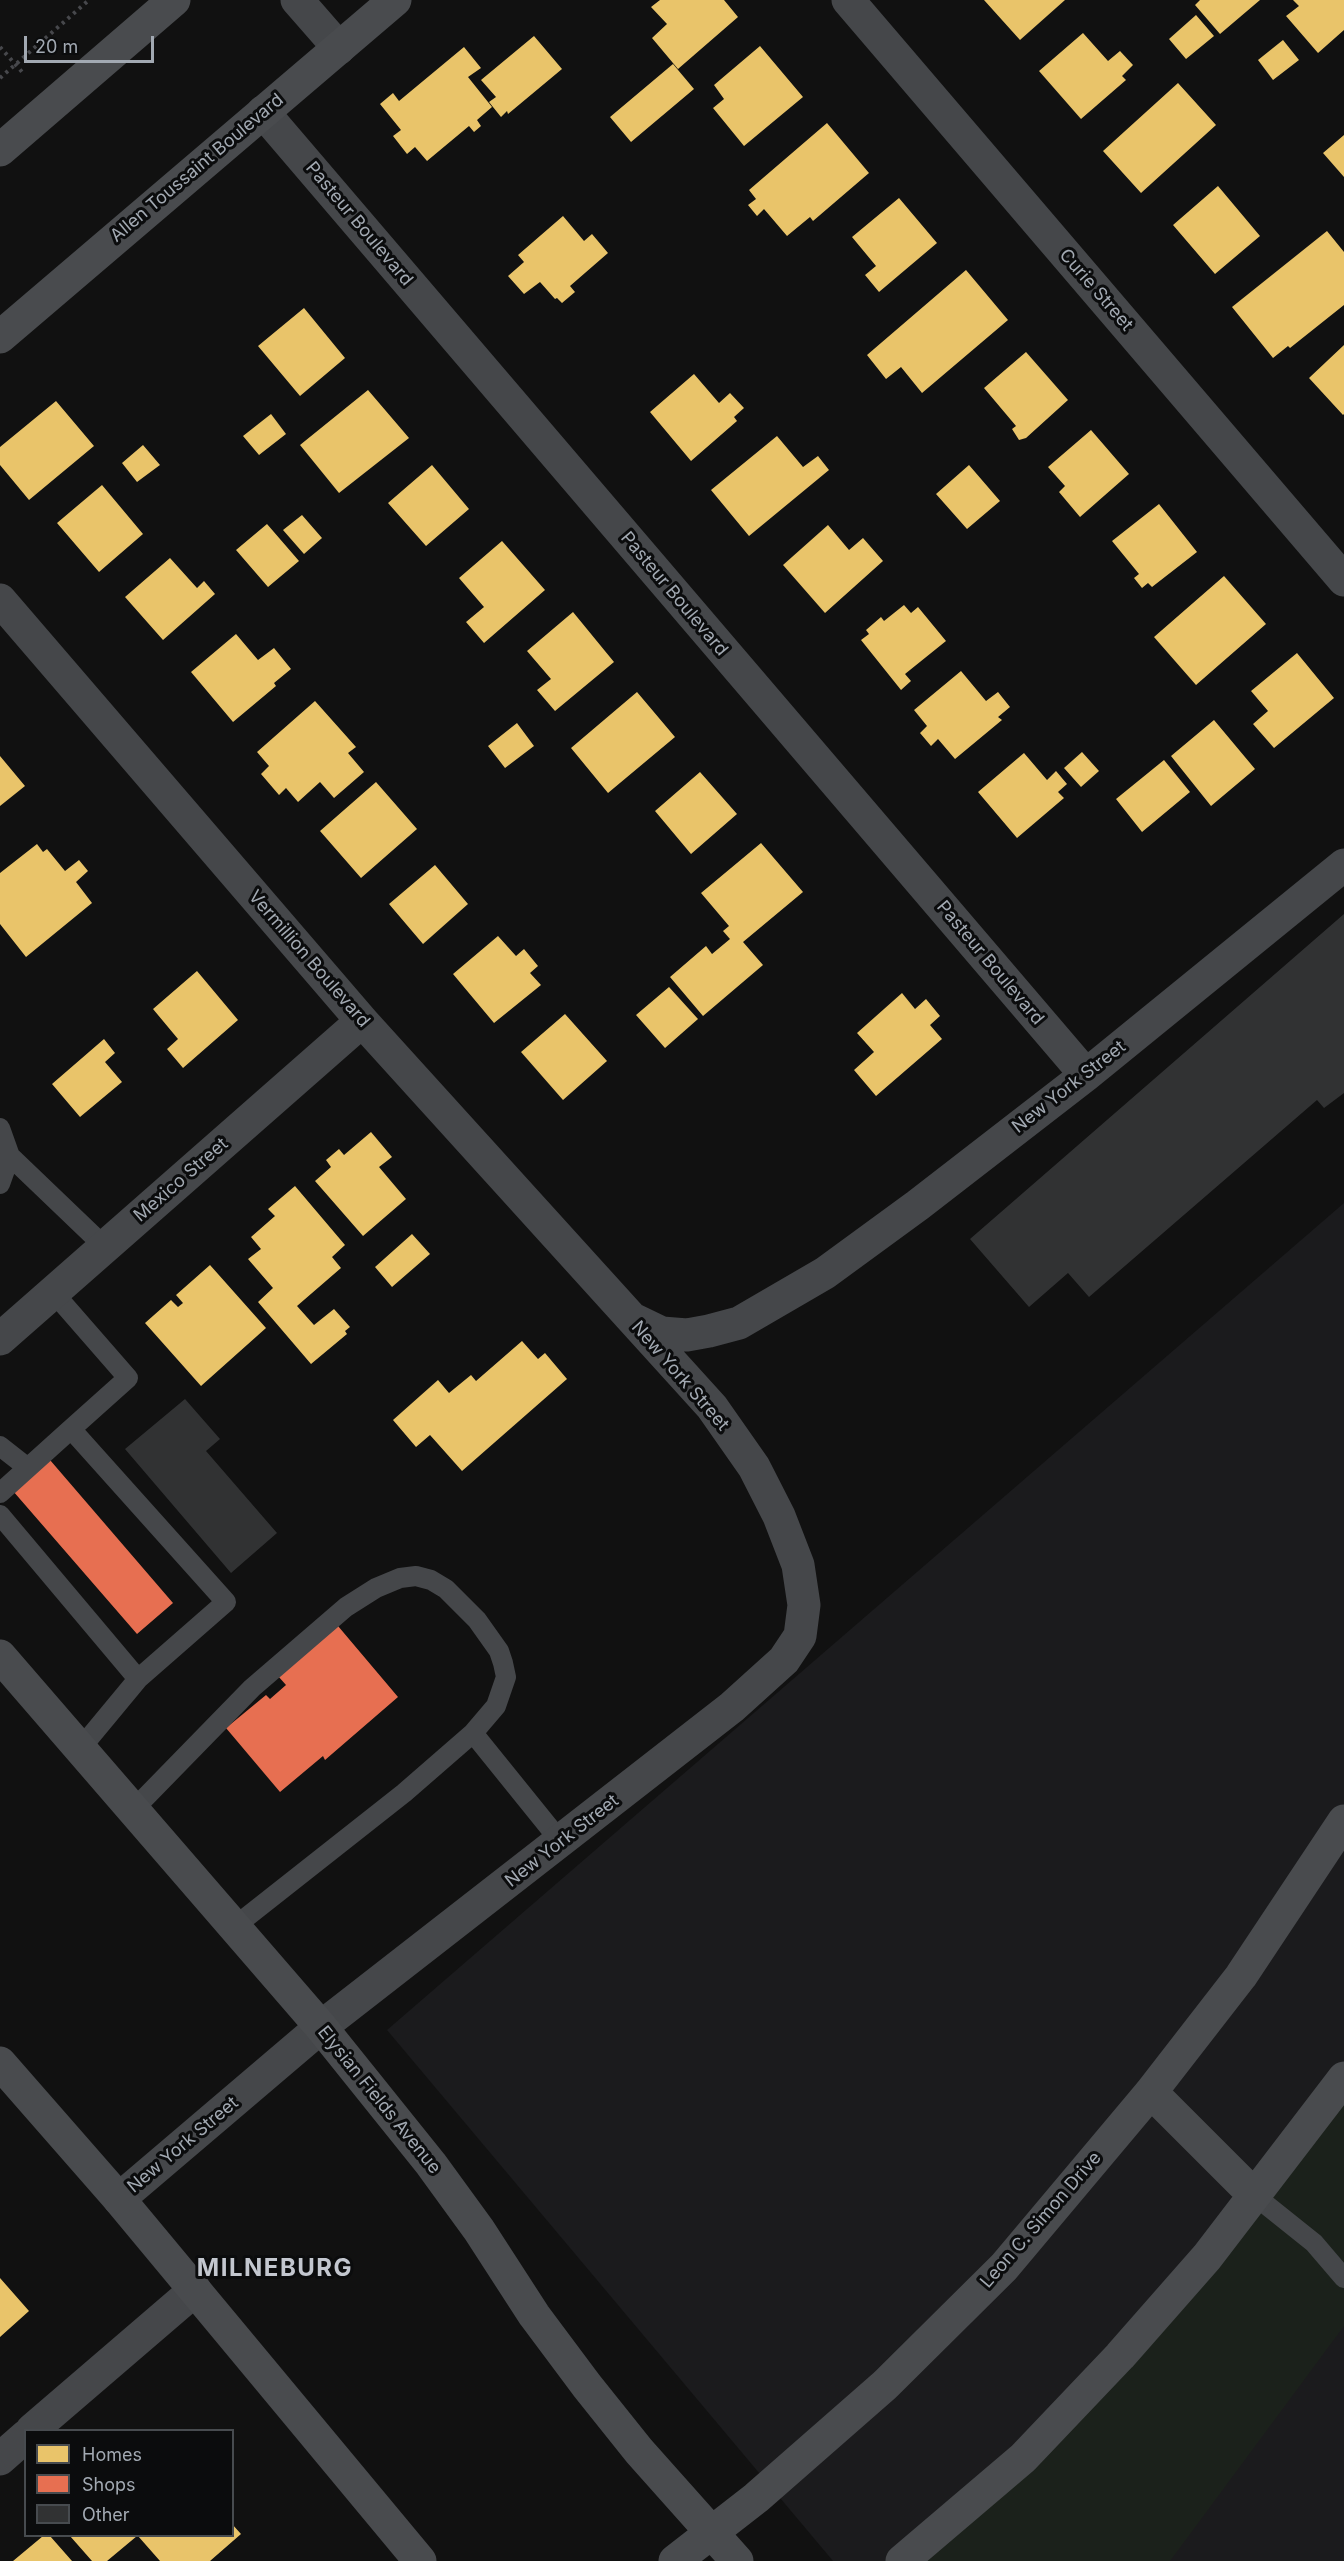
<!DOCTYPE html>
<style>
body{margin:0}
#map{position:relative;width:1344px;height:2561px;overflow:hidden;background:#111;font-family:Inter,sans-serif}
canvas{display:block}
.legend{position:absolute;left:24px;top:2429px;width:210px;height:108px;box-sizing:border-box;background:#0b0c0d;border:2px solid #474b4f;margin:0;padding:8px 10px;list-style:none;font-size:18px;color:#a2a9b2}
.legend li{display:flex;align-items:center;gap:12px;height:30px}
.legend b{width:30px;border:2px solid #474b4f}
.scale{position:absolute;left:24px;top:36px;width:130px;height:27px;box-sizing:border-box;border:3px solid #a2a9b2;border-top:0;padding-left:8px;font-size:18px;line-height:21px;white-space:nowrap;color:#a2a9b2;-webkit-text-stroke:4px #0b0c0d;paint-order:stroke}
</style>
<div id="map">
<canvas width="1344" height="2561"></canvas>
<ul class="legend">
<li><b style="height:16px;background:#e9c46a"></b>Homes</li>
<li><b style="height:16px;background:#e76f51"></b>Shops</li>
<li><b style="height:16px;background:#313233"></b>Other</li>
</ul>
<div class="scale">20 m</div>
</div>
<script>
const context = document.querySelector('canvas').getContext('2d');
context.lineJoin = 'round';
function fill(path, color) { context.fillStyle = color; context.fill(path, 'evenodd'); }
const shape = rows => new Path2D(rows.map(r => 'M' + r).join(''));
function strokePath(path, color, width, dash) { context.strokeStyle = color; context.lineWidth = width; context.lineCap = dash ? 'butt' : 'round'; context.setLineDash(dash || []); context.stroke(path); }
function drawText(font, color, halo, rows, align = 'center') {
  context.font = font + ' Inter,sans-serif'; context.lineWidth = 6; context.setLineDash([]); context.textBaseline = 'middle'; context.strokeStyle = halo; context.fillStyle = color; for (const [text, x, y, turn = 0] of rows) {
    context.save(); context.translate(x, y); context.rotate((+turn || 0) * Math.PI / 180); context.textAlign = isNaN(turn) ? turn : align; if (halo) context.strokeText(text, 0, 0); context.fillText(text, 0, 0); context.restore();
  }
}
fill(shape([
 [1344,1203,1344,2561,833,2561,387,2030]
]), '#1b1b1d');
fill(shape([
 [1344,2078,1344,2326,1170,2561,902,2561,1023,2458]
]), '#1b211b');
fill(shape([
 [660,0,724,0,738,17,678,69,652,38,667,24,651,7],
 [984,0,1065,0,1020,40],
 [1200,0,1260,0,1220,34,1195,5],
 [1293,0,1344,0,1344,30,1318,53,1286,16,1299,6],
 [1196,15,1214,36,1186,59,1169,39],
 [1083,33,1108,61,1120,51,1133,65,1122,76,1126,80,1081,119,1039,71],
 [534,36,562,69,508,114,507,111,501,117,489,102,496,97,481,80],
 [1283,40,1299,60,1273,80,1258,60],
 [760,46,803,97,744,146,713,108,724,99,714,85],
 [464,47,481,68,468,77,492,107,477,120,481,126,474,132,469,126,427,161,415,147,407,154,393,136,401,130,380,104,393,93,399,101],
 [673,64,694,89,631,142,610,117],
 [1178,83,1216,125,1141,193,1103,151],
 [827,123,869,173,813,221,810,217,787,236,764,209,757,216,748,205,756,199,749,190],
 [1344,135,1344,177,1323,153],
 [1218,186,1260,236,1215,274,1173,225],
 [899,198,937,243,879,292,865,275,876,266,852,237],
 [563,216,584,241,592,234,608,253,570,286,575,292,562,303,557,298,555,299,540,282,524,294,508,276,524,262,518,255],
 [1327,231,1344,252,1344,305,1290,348,1288,346,1273,358,1232,307],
 [966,270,1008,320,922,393,901,367,886,379,867,355],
 [304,308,345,358,300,396,258,346],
 [1344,345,1344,414,1343,415,1309,378],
 [1026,352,1068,400,1026,438,1019,440,1012,429,1016,426,984,388],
 [694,374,719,403,730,393,744,408,734,417,737,421,691,461,650,412],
 [368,390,409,438,339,493,300,445],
 [56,401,94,446,29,500,0,465,0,447],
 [271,414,286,434,259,455,243,436],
 [1091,430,1129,474,1080,517,1059,492,1065,486,1048,467],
 [777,436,803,467,818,456,829,470,749,536,711,490],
 [143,445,160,465,137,482,122,463],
 [432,465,469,509,426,546,388,503],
 [969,465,1000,501,967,529,936,494],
 [102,485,143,534,99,572,57,523],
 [1159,504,1197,552,1152,587,1148,583,1142,588,1134,578,1139,574,1112,541],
 [302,515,322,538,304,554,283,530],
 [267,524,299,561,268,587,236,550],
 [828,525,849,550,863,538,883,561,825,613,783,565],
 [502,541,545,590,484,643,466,622,484,607,459,578],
 [170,558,197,588,204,581,215,594,163,640,125,597],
 [1224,576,1266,624,1196,685,1154,637],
 [904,605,911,613,918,607,946,641,905,674,911,681,901,690,861,640,869,634,866,630,881,617,884,621],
 [573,612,614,662,555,711,537,690,551,679,527,651],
 [236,634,258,660,274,648,291,669,274,683,276,686,233,722,191,672],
 [1297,653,1334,698,1274,748,1253,724,1268,711,1251,691],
 [961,671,986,701,998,692,1010,707,998,717,1002,720,955,759,938,739,931,746,920,733,927,726,914,710],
 [637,692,675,737,608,793,571,748],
 [315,701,356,747,348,753,364,772,334,798,320,782,298,802,286,788,279,795,261,774,269,766,257,752],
 [1214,720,1255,769,1211,806,1171,756],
 [517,723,534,746,505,768,488,746],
 [1082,752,1099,771,1081,787,1064,768],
 [1024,753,1047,780,1056,771,1067,784,1058,792,1064,798,1017,838,978,792],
 [0,756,25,786,0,806],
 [1164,760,1190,792,1142,832,1116,799],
 [700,772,737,814,691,854,655,811],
 [376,782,417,829,361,878,320,831],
 [761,843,803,892,743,942,763,965,703,1016,670,977,706,946,712,954,730,939,723,931,729,926,701,893],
 [37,844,43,852,47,849,65,871,79,860,88,871,76,882,92,903,26,957,0,924,0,873],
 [435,865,468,904,423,944,389,904],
 [498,936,516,956,524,949,538,966,530,973,541,985,494,1023,453,974],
 [197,971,238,1020,183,1068,167,1049,178,1039,153,1009],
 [669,987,698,1019,665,1048,636,1015],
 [902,993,915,1009,926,999,940,1016,930,1025,942,1039,876,1096,854,1070,874,1052,857,1033],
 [565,1014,607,1061,563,1100,521,1052],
 [104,1039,115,1053,105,1062,122,1082,80,1117,52,1084],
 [371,1132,392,1157,379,1167,406,1199,363,1236,315,1181,331,1167,326,1160,339,1149,344,1155],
 [295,1186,345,1245,332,1257,341,1268,297,1306,314,1325,334,1309,350,1327,345,1331,347,1334,311,1364,258,1302,273,1288,248,1259,261,1249,251,1237,275,1216,268,1209],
 [412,1234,430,1254,392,1287,375,1267],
 [210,1265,266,1328,201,1386,145,1323,171,1300,178,1307,183,1303,176,1295],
 [522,1341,538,1359,545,1353,567,1379,462,1471,430,1435,416,1447,393,1420,438,1380,449,1393,471,1375,476,1381],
 [0,2278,29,2311,0,2337],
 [232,2524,241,2534,210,2561,160,2561,138,2536,232,2536],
 [43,2536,50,2536,72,2561,13,2561],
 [70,2536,137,2536,107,2561,92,2561]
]), '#e9c46a');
fill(shape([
 [50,1460,173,1603,137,1634,13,1491],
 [338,1626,398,1697,325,1760,323,1756,280,1792,226,1728,266,1695,270,1699,286,1685,278,1676]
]), '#e76f51');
fill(shape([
 [1344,914,1344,1093,1324,1108,1317,1100,1089,1297,1068,1273,1029,1307,970,1239],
 [185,1399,220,1439,206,1451,277,1533,231,1573,125,1449]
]), '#313233');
strokePath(shape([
 [0,47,23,73],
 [0,78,89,0]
]), '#47484c', 4, [3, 4.5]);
strokePath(shape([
 [0,1128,10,1156,0,1184],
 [10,1156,105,1247],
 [53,1292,128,1378,71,1429,226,1602,138,1679,80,1749],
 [0,1446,28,1468],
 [0,1493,71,1429],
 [0,1515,138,1679],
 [473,1733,561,1842],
 [133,1810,252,1688,346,1607,376,1588,400,1578,416,1576,431,1580,446,1589,477,1620,499,1651,503,1663,506,1677,496,1706,473,1733,404,1793,234,1927],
 [1254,2195,1314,2243,1344,2278]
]), '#45474a', 20);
strokePath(shape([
 [297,0,339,48],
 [848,0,1344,580],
 [263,112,1086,1075],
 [0,600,362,1021,712,1407,754,1467,779,1516,798,1565,804,1605,800,1636,784,1660,732,1707,321,2027,119,2199],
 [635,1320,662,1333,687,1335,709,1331,739,1323,825,1273,918,1205,1086,1075,1344,865],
 [0,1339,362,1021],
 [32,2430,195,2290],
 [0,2459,26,2436]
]), '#45474a', 33);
strokePath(shape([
 [0,150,174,0],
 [0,337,395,0],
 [0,1656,321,2027,431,2164,479,2230,534,2315,587,2386,639,2451,737,2561],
 [0,2063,119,2199,420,2561],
 [1151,2092,1254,2195],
 [675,2561,756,2498,885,2385,1004,2267,1151,2092,1241,1976,1344,1821],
 [902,2561,1023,2458,1120,2356,1207,2257,1344,2078]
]), '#494b4e', 33);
drawText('18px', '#a2a9b2', '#0b0c0d', [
 ["Allen Toussaint Boulevard",197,168,-40],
 ["Pasteur Boulevard",359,224,50],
 ["Curie Street",1096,290,49],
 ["Pasteur Boulevard",674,594,50],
 ["Vermillion Boulevard",309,959,49],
 ["Pasteur Boulevard",990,963,50],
 ["New York Street",1069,1087,-38],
 ["Mexico Street",181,1180,-41],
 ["New York Street",680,1376,49],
 ["New York Street",562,1841,-38],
 ["Elysian Fields Avenue",379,2100,51],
 ["New York Street",183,2145,-40],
 ["Leon C. Simon Drive",1041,2220,-49]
]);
context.letterSpacing = '1.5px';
drawText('bold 24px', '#c3c7cf', '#0b0c0d', [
 ["MILNEBURG",275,2269]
]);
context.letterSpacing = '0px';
</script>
